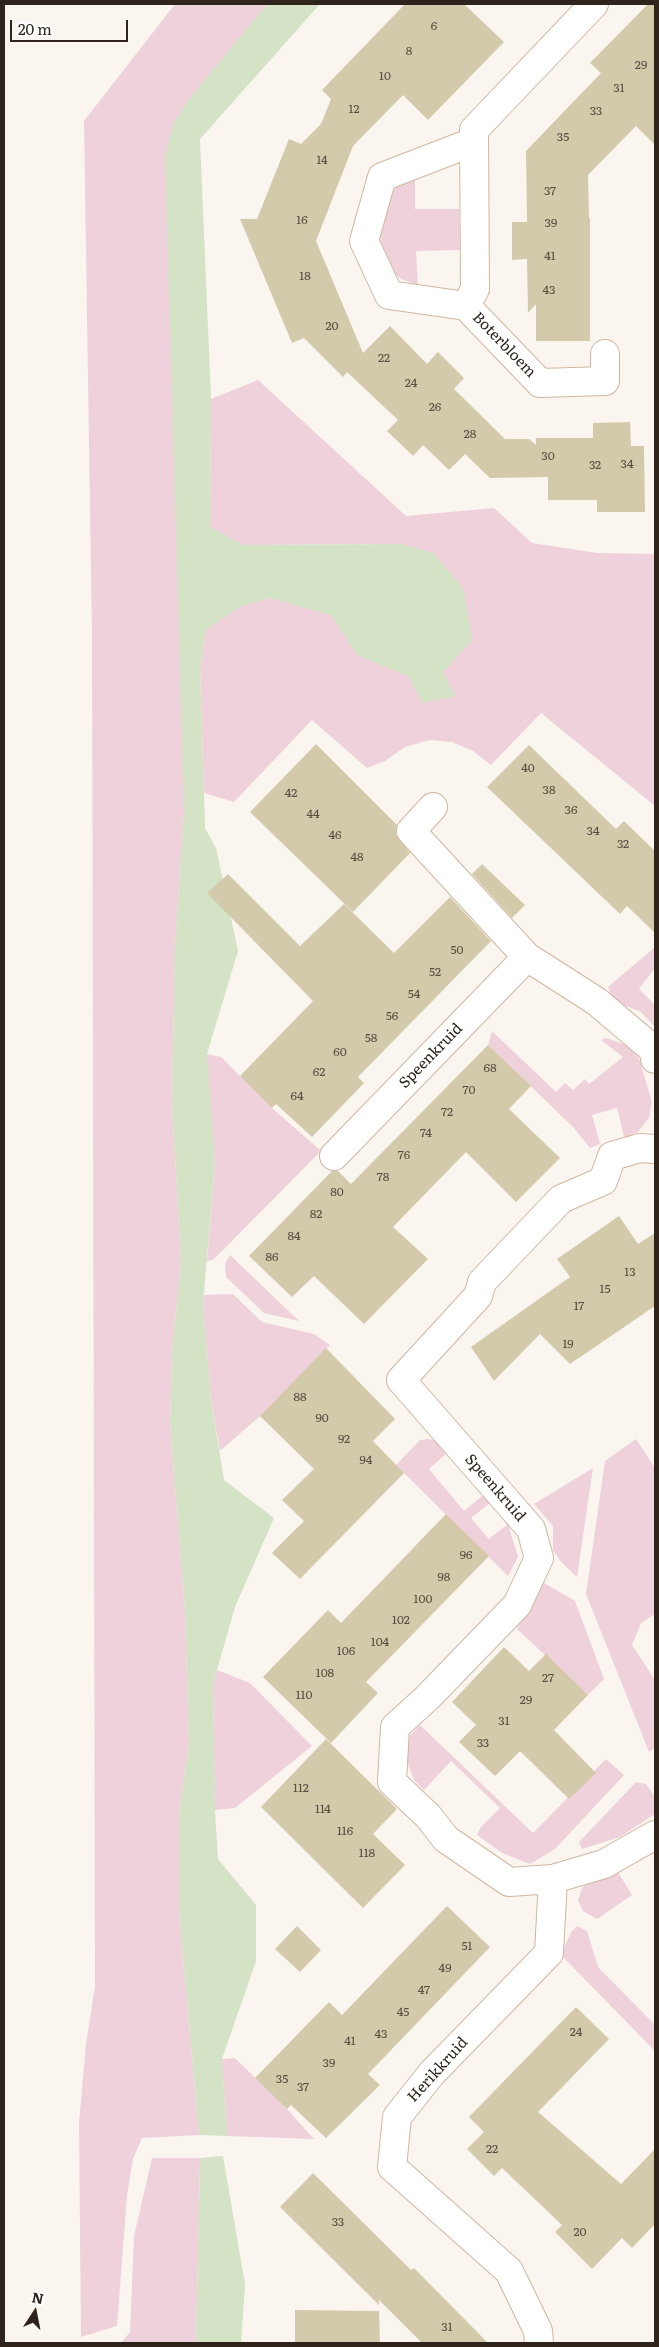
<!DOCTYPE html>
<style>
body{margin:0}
#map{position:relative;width:659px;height:2347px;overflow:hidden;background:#fbf5f0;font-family:Literata,serif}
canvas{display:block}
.frame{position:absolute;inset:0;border:5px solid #2e241b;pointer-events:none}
.north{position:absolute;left:10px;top:2287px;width:50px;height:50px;-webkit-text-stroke:4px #fff;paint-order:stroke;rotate:11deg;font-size:14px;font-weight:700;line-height:20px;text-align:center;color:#2e241b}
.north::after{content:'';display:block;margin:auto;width:18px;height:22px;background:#2e241b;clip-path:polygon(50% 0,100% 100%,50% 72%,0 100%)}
.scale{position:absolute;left:10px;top:20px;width:118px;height:22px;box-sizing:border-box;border:2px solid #2e241b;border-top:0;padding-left:6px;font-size:15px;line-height:18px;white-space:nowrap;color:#2e241b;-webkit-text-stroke:4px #fff;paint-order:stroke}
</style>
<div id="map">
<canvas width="659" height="2347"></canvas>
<div class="frame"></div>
<div class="north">N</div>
<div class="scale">20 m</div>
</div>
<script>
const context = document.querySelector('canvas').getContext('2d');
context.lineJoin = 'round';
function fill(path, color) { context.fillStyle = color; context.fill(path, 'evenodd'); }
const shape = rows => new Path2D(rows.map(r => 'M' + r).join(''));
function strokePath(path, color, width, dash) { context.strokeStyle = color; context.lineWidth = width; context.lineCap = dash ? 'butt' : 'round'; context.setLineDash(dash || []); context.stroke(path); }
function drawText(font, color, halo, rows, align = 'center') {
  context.font = font + ' Literata,serif'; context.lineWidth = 4; context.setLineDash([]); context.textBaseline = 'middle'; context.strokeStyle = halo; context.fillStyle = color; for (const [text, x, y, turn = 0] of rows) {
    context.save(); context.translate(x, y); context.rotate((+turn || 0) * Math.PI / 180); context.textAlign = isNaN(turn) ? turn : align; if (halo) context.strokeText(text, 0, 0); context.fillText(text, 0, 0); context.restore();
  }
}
fill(shape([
 [175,4,267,4,186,103,184,812,175,947,172,1102,181,1261,172,1352,170,1424,185,1610,189,1744,179,1814,179,1910,199,2135,142,2138,133,2159,127,2195,117,2326,81,2337,79,2123,86,2044,95,1986,92,636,84,121],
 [415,174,415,209,459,209,460,250,416,251,418,285,401,279,388,268,381,248,380,228,391,194,403,178],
 [258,380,406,516,494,508,532,543,597,553,655,554,655,806,541,713,491,765,473,751,452,742,430,740,405,747,385,761,367,768,312,720,234,802,204,793,200,668,206,630,239,607,269,598,332,615,357,655,408,676,443,672,402,544,243,545,210,528,211,399],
 [655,947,655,968,639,989,655,1005,655,1027,641,1012,613,1001,608,987],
 [492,1031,556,1092,565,1083,573,1090,585,1079,589,1084,623,1057,601,1040,606,1038,626,1045,639,1058,652,1102,649,1118,638,1132,624,1137,617,1108,592,1115,600,1144,590,1148,573,1127,488,1045],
 [206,1054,221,1057,272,1108,321,1151,213,1260,207,1261,215,1162],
 [230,1255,299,1321,264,1313,226,1277,225,1264],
 [233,1294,262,1322,314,1334,330,1345,260,1416,220,1451,211,1401,203,1304,204,1295],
 [428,1439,436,1440,447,1453,429,1469,464,1511,483,1495,490,1503,471,1518,489,1539,508,1524,518,1557,508,1576,396,1465,420,1440],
 [636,1439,655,1468,655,1614,641,1623,632,1645,655,1680,655,1748,649,1752,586,1594,605,1461],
 [593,1468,577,1577,561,1562,553,1550,553,1526,534,1504],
 [541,1581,575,1601,604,1679,588,1695,517,1629],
 [217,1670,250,1683,312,1746,235,1808,215,1810,213,1684],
 [420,1725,533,1833,606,1759,624,1775,555,1849,530,1864,502,1853,477,1835,481,1827,500,1808,451,1761,424,1790,414,1780,407,1761,408,1738],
 [636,1782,646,1784,655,1797,655,1814,620,1837,582,1849,579,1842],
 [618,1872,632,1895,597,1919,583,1911,578,1900,582,1888,594,1876],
 [577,1926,587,1931,598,1967,655,2025,655,2051,561,1955,571,1932],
 [235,2058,287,2109,314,2139,227,2136,222,2059],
 [152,2158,200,2158,196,2343,121,2343,130,2332,134,2236]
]), '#eed1da');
fill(shape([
 [267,4,320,4,200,139,211,399,210,527,243,545,402,544,433,553,463,588,472,640,443,672,455,696,422,703,408,676,357,655,331,615,269,598,239,607,206,630,200,668,205,828,216,848,238,951,207,1054,215,1162,203,1304,211,1401,224,1480,274,1518,235,1607,213,1684,215,1810,218,1859,256,1905,256,1961,222,2059,227,2136,199,2135,179,1910,179,1814,189,1744,185,1610,170,1424,172,1352,181,1261,172,1102,175,947,184,812,165,156,173,125,186,103],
 [223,2156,245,2284,241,2343,196,2343,200,2158]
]), '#d4e2c5');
fill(shape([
 [405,4,464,4,504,42,428,120,403,95,353,146,316,241,363,353,390,326,427,364,438,352,464,378,454,389,505,439,529,439,536,445,536,438,593,438,593,423,630,422,631,446,644,446,645,512,597,512,597,500,548,500,548,477,490,478,465,454,449,470,423,445,413,456,387,431,398,420,347,372,343,377,304,338,292,343,240,219,257,219,289,139,301,144,321,124,331,99,322,90],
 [648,4,655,4,655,145,636,126,588,175,589,218,590,218,590,341,536,341,536,304,528,313,527,259,512,260,512,222,527,222,526,151,601,73,590,63],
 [316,744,397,825,396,835,410,853,353,912,250,812],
 [529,745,616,829,624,821,655,851,655,933,627,906,620,914,487,787],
 [482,864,525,905,512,918,472,874],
 [228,874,300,946,344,904,394,953,450,897,491,941,358,1077,364,1083,312,1137,276,1104,272,1108,240,1076,313,1001,207,893],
 [488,1045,531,1086,509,1109,560,1158,516,1202,466,1152,393,1227,428,1259,364,1324,314,1276,292,1297,249,1256,332,1171,338,1171,351,1184],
 [619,1216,638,1244,655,1233,655,1306,570,1364,540,1334,494,1381,471,1347,570,1277,557,1259],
 [326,1348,395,1419,373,1441,404,1473,300,1579,272,1553,304,1521,282,1500,314,1469,260,1416],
 [446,1514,489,1556,366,1682,378,1693,331,1743,263,1677,328,1610,341,1623],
 [504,1647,529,1671,546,1654,588,1695,554,1730,596,1773,569,1799,520,1751,495,1776,459,1742,476,1725,452,1702],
 [326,1739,397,1809,373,1834,405,1865,363,1908,261,1807],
 [447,1906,490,1947,368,2074,380,2085,326,2138,291,2105,287,2109,255,2078,329,2002,342,2015],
 [297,1926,321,1950,300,1972,275,1949],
 [576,2007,609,2039,538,2112,621,2184,655,2149,655,2224,632,2248,622,2238,592,2269,555,2232,562,2225,502,2168,494,2176,467,2149,484,2132,469,2117],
 [313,2173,411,2270,414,2268,488,2343,422,2343,379,2300,379,2305,280,2207],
 [295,2310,379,2311,380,2343,295,2343]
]), '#d2caaa');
const minor = shape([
 [594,4,474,130,475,289,466,306,540,383,605,381,605,354],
 [466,306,389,295,364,241,382,177,473,142],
 [433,807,411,831,527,957,596,1001,654,1050,655,1059],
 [334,1156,527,957],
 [553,1879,509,1882,446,1839,428,1816,392,1782,395,1727,427,1698,517,1605,539,1558,531,1529,401,1380,478,1296,482,1282,561,1199,603,1181,612,1156,640,1148,655,1149],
 [539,2343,538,2331,509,2271,392,2167,397,2117,432,2073,549,1953,553,1879,604,1864,655,1835]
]);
strokePath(minor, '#d0b69f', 30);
strokePath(minor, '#fff', 28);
drawText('12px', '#574e3f', null, [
 ["6",434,26],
 ["8",409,51],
 ["29",641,65],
 ["10",385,76],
 ["31",619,88],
 ["12",354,109],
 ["33",596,111],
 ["35",563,137],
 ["14",322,160],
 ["37",550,191],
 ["16",302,220],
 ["39",551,223],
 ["41",550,256],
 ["18",305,276],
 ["43",549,290],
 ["20",332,326],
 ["22",384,358],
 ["24",411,383],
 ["26",435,407],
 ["28",470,434],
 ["30",548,456],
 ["34",627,464],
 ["32",595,465],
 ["40",528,768],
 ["38",549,790],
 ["42",291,793],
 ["36",571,810],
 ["44",313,814],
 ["34",593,831],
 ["46",335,835],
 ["32",623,844],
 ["48",357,857],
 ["50",457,950],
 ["52",435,972],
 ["54",414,994],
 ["56",392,1016],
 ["58",371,1038],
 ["60",340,1052],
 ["68",490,1068],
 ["62",319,1072],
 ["70",469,1090],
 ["64",297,1096],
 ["72",447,1112],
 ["74",426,1133],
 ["76",404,1155],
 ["78",383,1177],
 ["80",337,1192],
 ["82",316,1214],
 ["84",294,1236],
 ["86",272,1257],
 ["13",630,1272],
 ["15",605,1289],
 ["17",579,1306],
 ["19",568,1344],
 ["88",300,1397],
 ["90",322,1418],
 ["92",344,1439],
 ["94",366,1460],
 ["96",466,1555],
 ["98",444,1577],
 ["100",423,1599],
 ["102",401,1620],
 ["104",380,1642],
 ["106",346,1651],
 ["108",325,1673],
 ["27",548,1678],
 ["110",304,1695],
 ["29",526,1700],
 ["31",504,1721],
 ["33",483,1743],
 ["112",301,1788],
 ["114",323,1809],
 ["116",345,1831],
 ["118",367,1853],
 ["51",467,1946],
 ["49",445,1968],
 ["47",424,1990],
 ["45",403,2012],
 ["24",576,2032],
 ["43",381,2034],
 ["41",350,2041],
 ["39",329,2063],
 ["35",282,2079],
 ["37",303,2087],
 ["22",492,2149],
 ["33",338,2222],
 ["20",580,2232],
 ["31",447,2327]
]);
drawText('15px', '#2e241b', '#fff', [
 ["Boterbloem",504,345,46],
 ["Speenkruid",431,1056,-46],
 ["Speenkruid",495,1488,49],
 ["Herikkruid",438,2070,-48]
]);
</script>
